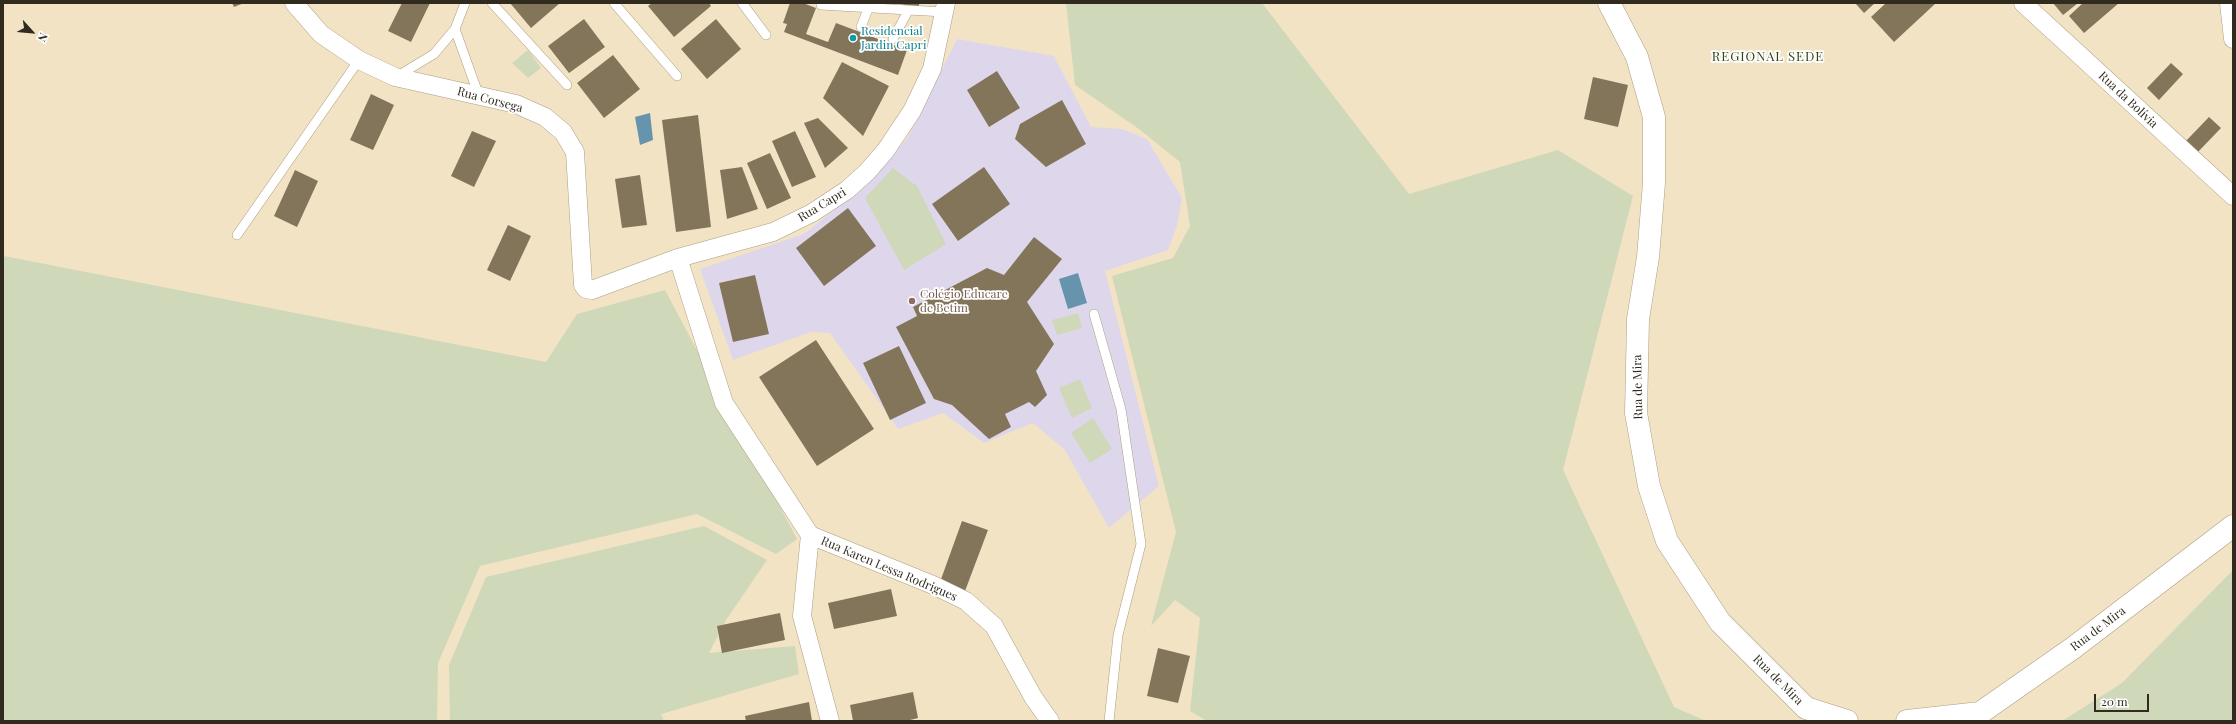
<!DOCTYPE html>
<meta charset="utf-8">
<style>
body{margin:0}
#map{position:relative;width:2236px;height:724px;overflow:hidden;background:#f3e3c5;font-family:"Playfair Display",serif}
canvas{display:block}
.frame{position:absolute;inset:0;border:4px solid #312b1f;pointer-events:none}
.north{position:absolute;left:12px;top:12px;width:40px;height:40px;-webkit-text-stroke:3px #fff;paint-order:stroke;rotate:117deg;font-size:11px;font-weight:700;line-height:16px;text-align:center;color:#312b1f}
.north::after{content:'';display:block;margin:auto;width:14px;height:18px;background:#312b1f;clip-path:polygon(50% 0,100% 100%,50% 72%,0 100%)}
.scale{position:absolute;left:2094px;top:694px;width:55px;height:18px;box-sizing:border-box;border:2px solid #312b1f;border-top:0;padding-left:5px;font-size:12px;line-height:14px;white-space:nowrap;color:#312b1f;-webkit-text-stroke:3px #fff;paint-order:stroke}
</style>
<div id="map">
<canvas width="2236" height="724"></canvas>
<div class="frame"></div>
<div class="north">N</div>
<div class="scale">20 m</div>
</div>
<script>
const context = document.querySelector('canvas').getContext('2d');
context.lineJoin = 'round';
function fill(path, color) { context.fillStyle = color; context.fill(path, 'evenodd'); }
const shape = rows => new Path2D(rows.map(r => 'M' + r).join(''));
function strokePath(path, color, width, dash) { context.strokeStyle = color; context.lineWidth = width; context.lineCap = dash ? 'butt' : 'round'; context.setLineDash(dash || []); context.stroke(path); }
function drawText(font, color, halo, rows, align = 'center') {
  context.font = font + ' "Playfair Display",serif'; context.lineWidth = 3.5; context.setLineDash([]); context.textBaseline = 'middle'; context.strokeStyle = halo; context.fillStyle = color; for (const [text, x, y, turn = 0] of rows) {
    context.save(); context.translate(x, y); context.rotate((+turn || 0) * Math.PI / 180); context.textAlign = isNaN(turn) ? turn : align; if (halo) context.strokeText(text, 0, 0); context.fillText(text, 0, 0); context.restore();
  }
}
fill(shape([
 [957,39,1054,56,1091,127,1122,129,1147,139,1182,198,1177,226,1168,250,1105,271,1159,486,1109,528,1065,450,1033,423,984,443,943,413,898,429,830,333,811,332,733,360,700,269,804,234,855,193,907,139]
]), '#ded7ec');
fill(shape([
 [1066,3,1262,3,1409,194,1558,150,1633,196,1563,470,1674,707,1706,721,1207,721,1190,711,1200,618,1175,600,1151,626,1176,532,1112,276,1173,258,1190,226,1180,162,1139,129,1075,85],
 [528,50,541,68,528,78,512,63],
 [893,168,917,186,946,244,904,270,865,198],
 [4,256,546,362,577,314,665,290,797,539,776,554,697,514,480,566,438,663,437,721,3,721],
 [1078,313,1082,328,1057,335,1052,320],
 [1080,379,1092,408,1072,418,1059,388],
 [1093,418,1112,449,1090,463,1071,433],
 [704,526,767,560,726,620,709,653,795,646,799,674,661,714,664,721,450,721,449,665,486,577],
 [2233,570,2233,721,2062,721,2122,683]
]), '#cfd8b9');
fill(shape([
 [650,113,653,140,640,145,635,117],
 [1078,273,1087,303,1068,309,1059,279]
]), '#6694ad');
fill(shape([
 [232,3,244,3,234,7],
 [402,3,430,3,411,42,388,31],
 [510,3,560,3,531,28],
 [652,3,709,3,711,6,674,37,648,6],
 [790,3,803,3,816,8,806,34,828,42,836,23,907,50,898,75,784,32,787,24,783,23],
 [892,3,919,3,919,7],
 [1855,3,1875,3,1864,13],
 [1886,3,1936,3,1894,42,1871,17],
 [2053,3,2078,3,2063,15],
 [2083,3,2119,3,2084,33,2069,16],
 [584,19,605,47,569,73,548,46],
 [716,19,741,49,707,79,681,49],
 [613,55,640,89,604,118,577,83],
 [842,62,889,86,863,136,823,98],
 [2171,63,2183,74,2159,100,2147,88],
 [997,71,1020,108,989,127,967,90],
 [1593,77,1628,85,1618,127,1584,119],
 [371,94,394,105,373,150,350,140],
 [1062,100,1086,144,1046,167,1015,139,1020,124],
 [698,115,711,227,676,232,662,120],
 [2209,117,2221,128,2197,153,2185,142],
 [818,118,848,148,825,168,804,123],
 [472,131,496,141,474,187,451,176],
 [795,131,816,177,792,187,772,141],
 [770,153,791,198,767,209,747,163],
 [742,167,758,209,727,219,720,170],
 [984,167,1010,204,958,241,932,204],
 [295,170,318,181,297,227,274,216],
 [640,175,647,225,622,228,615,179],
 [848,208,876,246,824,286,796,248],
 [508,225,531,236,510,281,487,270],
 [1034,237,1062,259,1027,302,1054,344,1036,371,1047,395,1035,407,1029,402,1005,414,1011,427,989,439,952,405,934,399,896,327,917,316,913,307,987,268,1004,275],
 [755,275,769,334,733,342,719,283],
 [816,340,874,429,817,466,759,377],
 [899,346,926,403,890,420,863,363],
 [962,521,988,530,965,591,940,582],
 [891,589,897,616,834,629,828,603],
 [780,613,785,640,722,653,717,626],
 [1158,648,1190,656,1178,703,1147,696],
 [913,692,918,718,906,721,853,721,850,705],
 [809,702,812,721,746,721,745,716]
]), '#83755a');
const lane = shape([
 [465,3,455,29,479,96],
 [492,3,567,85],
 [614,3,677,76],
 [742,3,766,35],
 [821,5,944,12],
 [861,27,868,9],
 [893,39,908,11],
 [396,77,434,54,455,29],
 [237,235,359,60],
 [1094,314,1121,409,1141,544,1118,635,1109,721]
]);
const street = shape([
 [294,3,321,34,359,60,395,77,516,104,545,117,563,132,575,152,583,285,586,289,592,290,678,258,773,232,812,213,847,190,867,172,886,150,912,111,932,69,946,3],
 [2023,3,2233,196],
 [2229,3,2233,39],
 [678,258,724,403,810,535,933,585,966,601,994,626,1033,697,1050,721],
 [810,535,802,616,830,721]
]);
const secondary = shape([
 [1609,3,1637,57,1654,117,1654,183,1648,257,1638,319,1636,413,1649,486,1667,541,1720,622,1806,708,1847,721],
 [1907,721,1980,713,2073,648,2233,526]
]);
strokePath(lane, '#ac9e81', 10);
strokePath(street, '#ac9e81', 19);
strokePath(secondary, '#ac9e81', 23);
strokePath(lane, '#fff', 9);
strokePath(street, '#fff', 18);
strokePath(secondary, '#fff', 22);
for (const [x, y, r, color] of [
 [853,38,4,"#0f9aa8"],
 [912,301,4,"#8d6e63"]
]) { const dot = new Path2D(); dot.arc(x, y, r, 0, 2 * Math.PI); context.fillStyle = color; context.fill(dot); strokePath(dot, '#fff', 1.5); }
drawText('12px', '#0d838f', '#fff', [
 ["Residencial",861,31],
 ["Jardin Capri",861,45]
], 'left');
drawText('12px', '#312b1f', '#fff', [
 ["Rua Corsega",490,100,15],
 ["Rua da Bolívia",2128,100,43],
 ["Rua Capri",822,205,-31],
 ["Rua de Mira",1638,387,-91],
 ["Rua Karen Lessa Rodrigues",889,569,23],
 ["Rua de Mira",2098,629,-37],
 ["Rua de Mira",1778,680,45]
]);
drawText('12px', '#785e54', '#fff', [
 ["Colégio Educare",920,294],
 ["de Betim",920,308]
], 'left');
context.letterSpacing = '1px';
drawText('13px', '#2f4512', '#fff', [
 ["REGIONAL SEDE",1768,57]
]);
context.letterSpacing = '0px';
</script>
